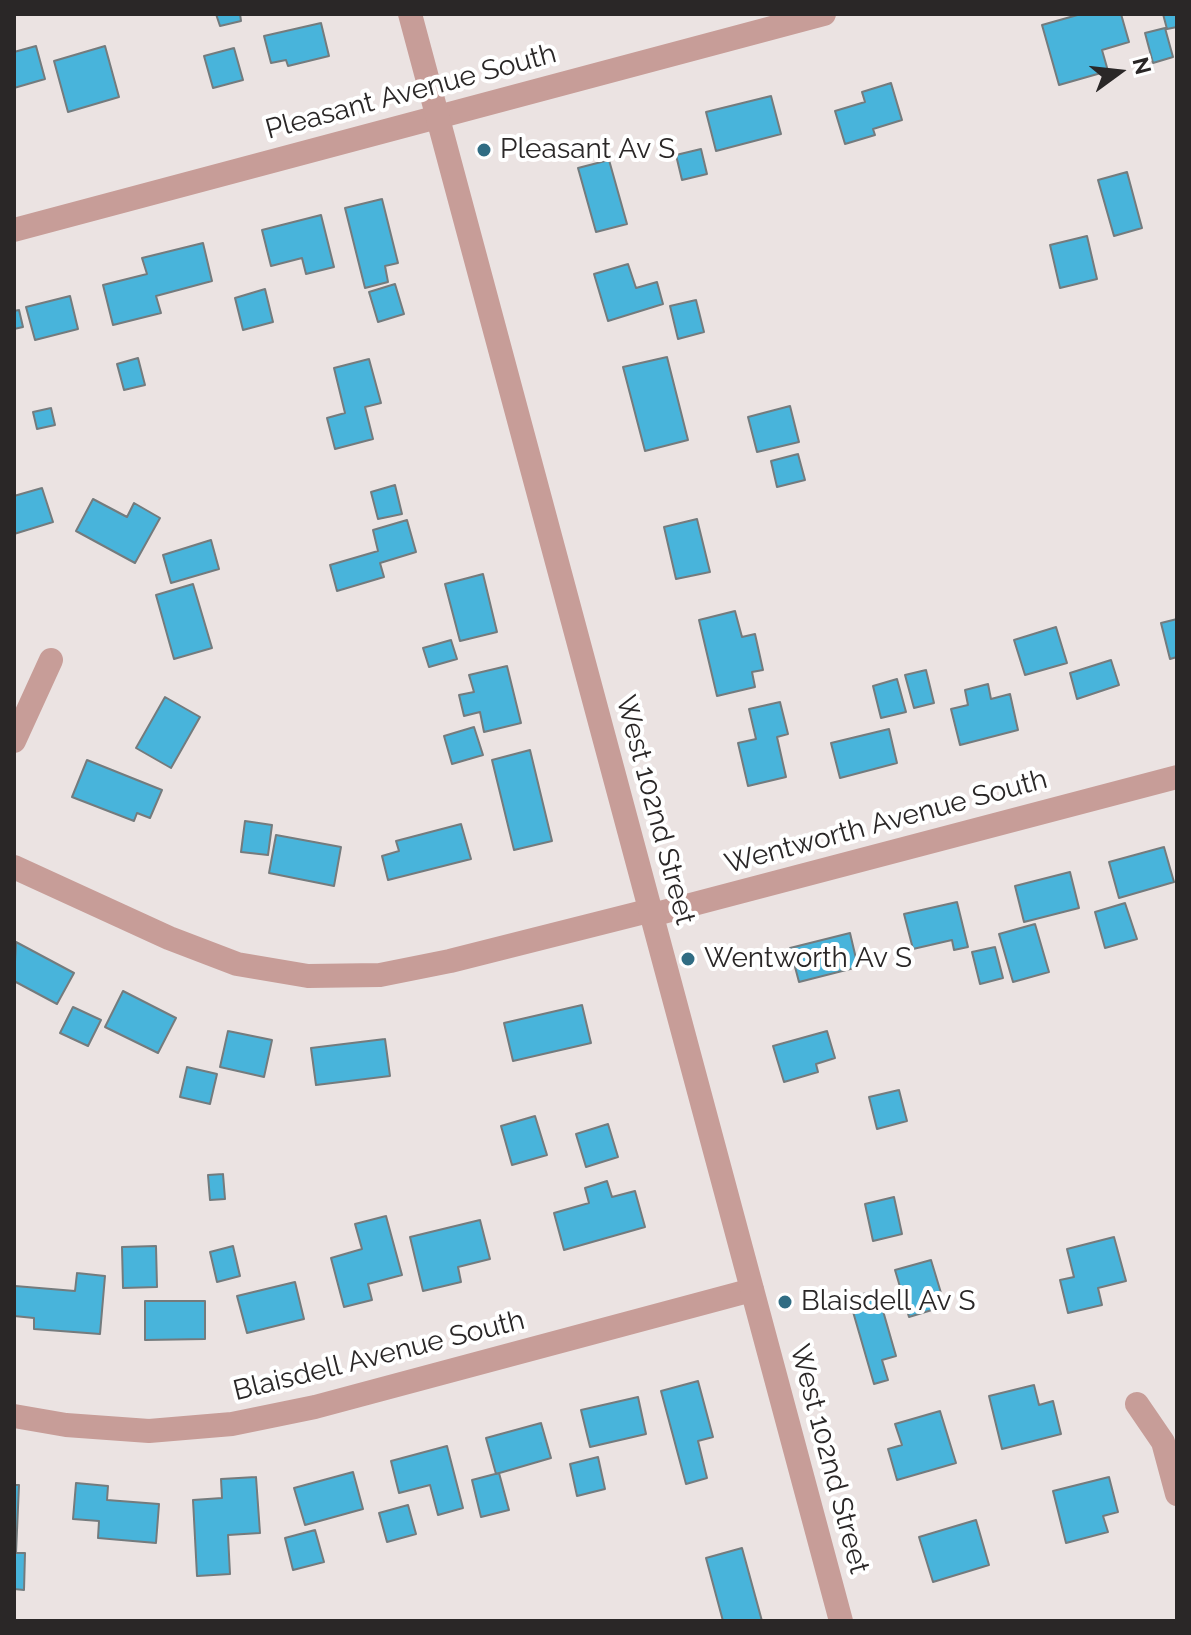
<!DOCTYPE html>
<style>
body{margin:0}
#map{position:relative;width:1191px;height:1635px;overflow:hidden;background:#ebe3e2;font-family:Raleway,sans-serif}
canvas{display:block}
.frame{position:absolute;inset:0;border:16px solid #2a2727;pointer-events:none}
.north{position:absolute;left:1079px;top:32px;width:80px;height:80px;-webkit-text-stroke:6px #fff;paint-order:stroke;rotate:75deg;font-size:22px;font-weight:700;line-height:32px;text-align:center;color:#2a2727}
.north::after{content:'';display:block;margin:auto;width:28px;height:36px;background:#2a2727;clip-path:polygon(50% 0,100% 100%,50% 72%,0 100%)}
</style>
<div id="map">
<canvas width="1191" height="1635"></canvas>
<div class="frame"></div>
<div class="north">N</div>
</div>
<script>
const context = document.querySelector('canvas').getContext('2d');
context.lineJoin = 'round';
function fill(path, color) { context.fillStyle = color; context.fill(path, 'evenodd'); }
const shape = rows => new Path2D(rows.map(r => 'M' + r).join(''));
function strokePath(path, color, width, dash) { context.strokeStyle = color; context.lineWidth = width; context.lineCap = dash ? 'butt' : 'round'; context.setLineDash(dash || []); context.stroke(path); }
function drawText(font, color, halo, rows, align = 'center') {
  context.font = font + ' Raleway,sans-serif'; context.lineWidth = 8; context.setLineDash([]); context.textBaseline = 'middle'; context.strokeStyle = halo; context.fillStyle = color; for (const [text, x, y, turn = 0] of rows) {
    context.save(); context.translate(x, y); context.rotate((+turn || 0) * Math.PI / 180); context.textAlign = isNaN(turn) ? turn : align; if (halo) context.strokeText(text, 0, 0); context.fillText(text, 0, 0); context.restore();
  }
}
const building = shape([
 [216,14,240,14,241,21,220,26,216,14],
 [1081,14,1121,14,1129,42,1102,50,1108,71,1059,85,1042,25,1081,14],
 [1163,14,1177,14,1177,27,1167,29,1163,14],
 [321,23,329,56,288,66,286,60,271,63,264,36,321,23],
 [1165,28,1173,57,1153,63,1145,33,1165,28],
 [36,46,45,79,14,88,14,52,36,46],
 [105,46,119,97,68,112,54,61,105,46],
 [234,48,243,80,213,88,204,56,234,48],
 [891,83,902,120,873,129,875,135,845,144,835,111,865,102,862,92,891,83],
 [771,96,781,134,716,151,706,112,771,96],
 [701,149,707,174,682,180,676,155,701,149],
 [609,160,627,224,596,232,578,168,609,160],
 [1127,172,1142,228,1114,236,1098,180,1127,172],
 [382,199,398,263,385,266,388,282,365,288,345,208,382,199],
 [321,215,334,267,306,274,302,258,271,266,262,230,321,215],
 [1087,236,1097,279,1060,288,1050,245,1087,236],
 [203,243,212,281,156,296,161,313,113,325,103,285,147,274,142,258,203,243],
 [628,264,636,288,657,282,663,304,608,321,594,274,628,264],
 [395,284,404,314,378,322,369,292,395,284],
 [265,289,273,322,243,330,235,298,265,289],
 [70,296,78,329,35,340,26,307,70,296],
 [696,300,704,332,678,339,670,306,696,300],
 [19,310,23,327,14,329,14,311,19,310],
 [667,357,688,440,645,451,623,367,667,357],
 [138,358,145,385,124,390,117,364,138,358],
 [369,359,381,403,365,407,373,439,335,449,327,418,345,413,334,368,369,359],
 [790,406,799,442,757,452,748,417,790,406],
 [51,408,55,425,37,429,33,412,51,408],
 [798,454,805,480,777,487,771,461,798,454],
 [395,485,402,514,378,519,371,492,395,485],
 [42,488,53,522,14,534,14,496,42,488],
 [93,499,127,517,134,503,160,518,135,563,76,531,93,499],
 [697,519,710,572,676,579,664,527,697,519],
 [407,520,416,552,380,563,384,577,337,591,330,565,378,551,373,530,407,520],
 [211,540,219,569,171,583,163,555,211,540],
 [483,574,497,632,460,641,445,584,483,574],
 [193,584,212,648,174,659,156,595,193,584],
 [735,611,742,637,755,634,763,670,752,672,755,687,717,696,699,620,735,611],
 [1177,619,1177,657,1170,659,1161,623,1177,619],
 [1056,627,1067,663,1025,675,1014,640,1056,627],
 [451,640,457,659,429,667,423,648,451,640],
 [1111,660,1119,685,1077,699,1070,673,1111,660],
 [507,666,521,723,484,732,480,712,464,716,459,695,474,692,469,675,507,666],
 [926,670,934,703,914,708,905,675,926,670],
 [897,679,906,712,881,718,873,686,897,679],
 [988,684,991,699,1010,694,1018,730,960,745,951,709,968,705,965,690,988,684],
 [165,697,200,717,171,768,136,748,165,697],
 [780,702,788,734,777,737,786,777,748,786,738,743,756,739,749,709,780,702],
 [474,727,483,755,452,764,444,736,474,727],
 [889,729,897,763,840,778,831,743,889,729],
 [530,750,552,841,514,850,492,760,530,750],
 [87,760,162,790,150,818,137,813,134,821,72,797,87,760],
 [245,821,272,825,268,855,241,852,245,821],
 [461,824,471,859,388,880,382,856,399,851,396,841,461,824],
 [276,835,341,847,334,886,269,873,276,835],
 [1164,847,1174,882,1119,898,1109,862,1164,847],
 [1070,872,1079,908,1024,922,1015,886,1070,872],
 [957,902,968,947,954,950,952,940,913,949,904,914,957,902],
 [1125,903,1137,939,1105,948,1095,912,1125,903],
 [1035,924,1049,972,1013,982,999,934,1035,924],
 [850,933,858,967,799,982,790,948,850,933],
 [16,942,74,973,57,1004,14,981,16,942],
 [995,947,1003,978,980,984,972,952,995,947],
 [123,991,176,1018,158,1053,105,1027,123,991],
 [582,1005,591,1043,513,1061,504,1023,582,1005],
 [73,1007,101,1020,88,1046,60,1033,73,1007],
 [228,1031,272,1040,264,1077,220,1067,228,1031],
 [827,1031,835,1058,816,1064,818,1072,784,1082,773,1046,827,1031],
 [385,1039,390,1076,316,1085,311,1048,385,1039],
 [187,1067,217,1074,210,1104,180,1097,187,1067],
 [899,1090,907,1121,877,1129,869,1097,899,1090],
 [535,1116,547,1155,512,1165,501,1126,535,1116],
 [608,1124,618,1157,586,1167,576,1134,608,1124],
 [223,1174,225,1199,210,1200,208,1175,223,1174],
 [607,1181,612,1197,635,1191,645,1227,564,1250,554,1213,589,1203,585,1188,607,1181],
 [894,1197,902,1234,873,1241,865,1204,894,1197],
 [386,1216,402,1275,368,1284,372,1300,344,1307,331,1258,362,1249,355,1224,386,1216],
 [480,1220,490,1259,458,1267,461,1282,423,1291,410,1237,480,1220],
 [1114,1237,1126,1281,1098,1288,1102,1305,1068,1313,1060,1280,1074,1277,1067,1249,1114,1237],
 [156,1246,157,1287,123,1288,122,1247,156,1246],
 [233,1246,240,1276,217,1282,210,1252,233,1246],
 [931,1260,945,1306,909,1317,895,1270,931,1260],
 [77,1273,105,1276,100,1334,34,1329,34,1318,14,1316,15,1286,75,1291,77,1273],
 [295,1282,304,1319,247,1333,237,1296,295,1282],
 [877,1290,896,1356,882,1360,888,1380,874,1384,849,1298,877,1290],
 [145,1301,205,1301,205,1339,145,1340,145,1301],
 [698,1381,713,1437,698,1441,707,1478,686,1484,661,1391,698,1381],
 [1034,1385,1039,1405,1053,1401,1061,1434,1002,1449,989,1396,1034,1385],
 [638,1397,646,1434,590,1447,581,1410,638,1397],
 [940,1411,956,1463,897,1480,888,1449,902,1445,895,1424,940,1411],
 [541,1423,551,1458,496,1474,486,1438,541,1423],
 [447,1446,463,1508,438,1515,430,1485,399,1493,391,1461,447,1446],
 [598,1457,605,1489,577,1496,570,1464,598,1457],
 [353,1472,363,1509,305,1525,294,1488,353,1472],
 [499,1473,509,1510,481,1517,472,1480,499,1473],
 [256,1477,260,1533,228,1535,230,1574,197,1576,193,1500,222,1498,221,1479,256,1477],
 [1109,1477,1118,1512,1103,1516,1108,1532,1066,1543,1053,1491,1109,1477],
 [76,1483,108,1486,107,1500,159,1504,156,1543,98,1538,99,1521,73,1519,76,1483],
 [14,1485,19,1485,16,1553,25,1553,24,1590,14,1589,14,1485],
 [408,1505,416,1534,387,1542,379,1513,408,1505],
 [976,1520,989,1565,933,1582,919,1537,976,1520],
 [315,1530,324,1562,293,1570,285,1538,315,1530],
 [742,1548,762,1621,723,1621,706,1558,742,1548]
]);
fill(building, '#48b4db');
strokePath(building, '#747b7d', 2);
strokePath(shape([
 [14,230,824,14],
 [14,741,51,660],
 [14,867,169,938,237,964,308,976,380,975,450,961,644,912,652,915,1177,777],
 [1137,1404,1163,1442,1177,1494],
 [14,1416,66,1425,149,1431,232,1424,315,1407,752,1290]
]), '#c79d98', 24);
strokePath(shape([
 [410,14,841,1621]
]), '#c79d98', 24);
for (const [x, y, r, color] of [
 [484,150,8,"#306c83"],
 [688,959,8,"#306c83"],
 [785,1302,8,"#306c83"]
]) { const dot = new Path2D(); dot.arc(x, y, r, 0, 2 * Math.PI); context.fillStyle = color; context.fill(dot); strokePath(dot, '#fff', 3); }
drawText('28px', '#2a2727', '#fff', [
 ["Pleasant Avenue South",411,92,-15],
 ["West 102nd Street",655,810,75],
 ["Wentworth Avenue South",886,822,-15],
 ["Blaisdell Avenue South",379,1356,-14],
 ["West 102nd Street",829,1459,75]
]);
drawText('28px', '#2a2727', '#fff', [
 ["Pleasant Av S",500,150],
 ["Wentworth Av S",704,959],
 ["Blaisdell Av S",801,1302]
], 'left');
</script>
